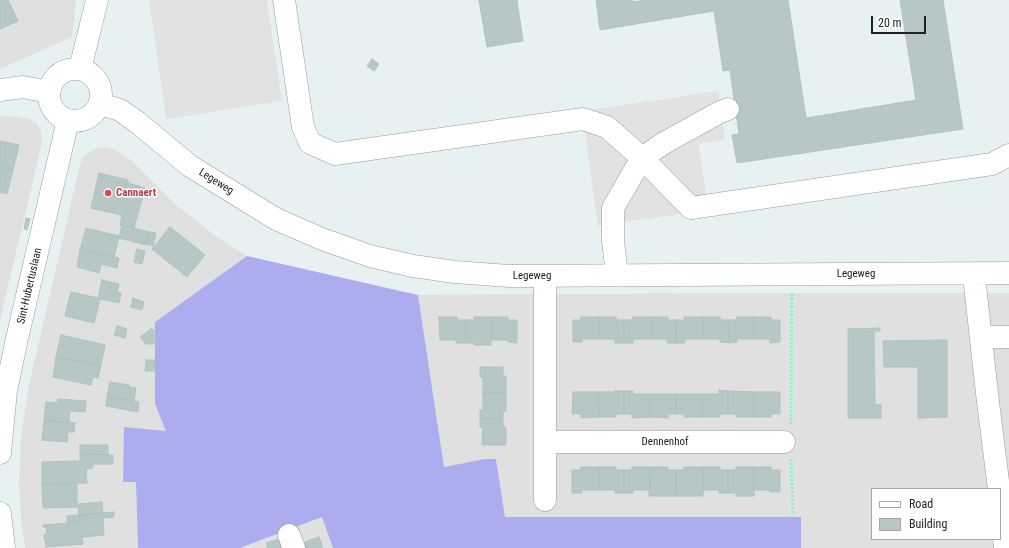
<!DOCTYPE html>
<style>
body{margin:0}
#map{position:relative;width:1009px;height:548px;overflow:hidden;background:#e8f1f2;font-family:"Roboto Condensed",sans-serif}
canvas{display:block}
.legend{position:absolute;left:871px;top:488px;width:130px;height:52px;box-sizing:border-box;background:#fff;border:1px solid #a7a7a7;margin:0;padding:5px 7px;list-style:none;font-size:12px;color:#222}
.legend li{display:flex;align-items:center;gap:8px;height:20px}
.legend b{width:20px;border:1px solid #a7a7a7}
.scale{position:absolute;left:871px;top:16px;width:55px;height:18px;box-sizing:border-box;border:2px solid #222;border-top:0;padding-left:5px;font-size:12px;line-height:14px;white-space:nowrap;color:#222;-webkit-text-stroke:3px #fff;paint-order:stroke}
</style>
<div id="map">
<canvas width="1009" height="548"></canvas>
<ul class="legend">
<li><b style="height:5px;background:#fff"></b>Road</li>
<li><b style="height:11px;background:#b7c7c6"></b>Building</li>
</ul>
<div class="scale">20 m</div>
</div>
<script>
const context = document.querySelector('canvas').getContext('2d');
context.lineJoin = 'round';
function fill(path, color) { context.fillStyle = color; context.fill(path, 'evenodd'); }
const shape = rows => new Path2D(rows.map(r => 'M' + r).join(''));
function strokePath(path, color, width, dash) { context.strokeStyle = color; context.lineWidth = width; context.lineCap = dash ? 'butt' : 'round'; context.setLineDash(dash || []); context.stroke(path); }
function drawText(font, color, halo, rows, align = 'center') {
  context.font = font + ' "Roboto Condensed",sans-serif'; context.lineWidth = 3; context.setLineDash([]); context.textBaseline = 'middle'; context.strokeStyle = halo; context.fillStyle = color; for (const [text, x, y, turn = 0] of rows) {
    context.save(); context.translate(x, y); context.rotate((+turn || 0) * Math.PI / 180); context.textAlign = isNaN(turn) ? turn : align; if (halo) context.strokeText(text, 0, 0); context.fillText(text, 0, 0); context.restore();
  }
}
fill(shape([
 [0,0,76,0,72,37,0,69],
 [0,116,19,117,29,119,36,123,41,131,42,143,0,320],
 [106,147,114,149,131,160,176,205,217,237,247,256,155,322,155,404,167,431,124,428,124,482,136,481,138,548,25,548,21,519,19,484,21,436,29,385,79,169,82,159,86,154,97,148],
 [703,293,1009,293,1009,548,801,548,800,517,505,517,496,459,485,459,444,467,418,295],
 [872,489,1000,489,1000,539,872,539],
 [322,517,333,548,240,548]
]), '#dfe0df');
fill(shape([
 [247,256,418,295,444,467,485,459,496,459,505,517,801,517,801,548,333,548,322,517,240,548,138,548,136,482,123,482,124,427,166,431,155,404,155,322]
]), '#acadee');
fill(shape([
 [149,0,267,0,282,101,166,119],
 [718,91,725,140,699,144,708,210,598,226,582,111]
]), '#e2e2e2');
const building = shape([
 [0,0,8,0,18,21,0,29,0,0],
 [479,0,517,0,523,41,487,47,479,0],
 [596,0,632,0,633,2,645,0,788,0,806,118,916,100,900,0,943,0,963,129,737,163,732,135,739,134,730,70,723,71,714,11,600,30,596,0],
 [372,59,379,64,374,71,367,66,372,59],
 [0,141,19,145,13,170,0,167,0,141],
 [0,167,13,170,7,194,0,192,0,167],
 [99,173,128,180,128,183,145,188,134,228,120,225,122,215,91,208,99,173],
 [26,218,30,219,27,230,24,229,26,218],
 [122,225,149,232,146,245,119,238,122,225],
 [170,227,205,255,187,277,152,249,170,227],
 [86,228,119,236,114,257,80,250,86,228],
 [149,232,156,233,153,246,146,244,149,232],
 [137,249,145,251,142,264,134,262,137,249],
 [80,250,119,258,117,268,101,264,99,273,77,267,80,250],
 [102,280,119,284,117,293,100,289,102,280],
 [100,289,121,293,119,303,100,299,94,323,65,316,71,292,98,298,100,289],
 [133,298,144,302,142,310,131,307,133,298],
 [439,317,457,317,457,320,466,320,466,343,456,343,456,340,440,340,439,317],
 [474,317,491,317,491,345,474,345,474,343,466,343,466,320,474,320,474,317],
 [491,317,508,317,508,320,517,320,517,343,508,342,508,340,491,340,491,317],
 [581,317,599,317,599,339,582,339,582,342,573,342,573,320,581,320,581,317],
 [599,317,616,317,616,320,624,320,624,343,615,343,615,339,599,339,599,317],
 [633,317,651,317,651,339,633,339,633,343,624,343,624,320,633,320,633,317],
 [651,317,668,317,668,320,676,320,676,343,667,343,667,339,651,339,651,317],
 [684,317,703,317,703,339,685,339,685,343,676,343,676,320,685,320,684,317],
 [703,317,720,317,720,320,728,320,729,343,720,342,720,339,703,339,703,317],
 [737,317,754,317,754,339,737,339,737,342,729,343,728,320,737,320,737,317],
 [754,317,771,317,771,320,780,320,780,342,770,343,770,339,754,339,754,317],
 [117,326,127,329,125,338,114,335,117,326],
 [880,328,880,331,874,331,875,405,881,404,881,418,848,418,848,329,880,328],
 [151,329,154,330,154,344,146,344,140,337,151,329],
 [61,335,105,345,101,365,56,357,61,335],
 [947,340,947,417,918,418,918,367,884,367,883,341,947,340],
 [56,357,101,365,98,378,93,377,91,385,53,377,56,357],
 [146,360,155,360,154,371,145,371,146,360],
 [480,367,503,367,503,376,506,376,506,393,483,393,483,377,480,377,480,367],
 [110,382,129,385,129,387,136,388,134,401,107,397,110,382],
 [719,390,728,391,728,414,720,414,720,417,702,417,702,394,719,394,719,390],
 [615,391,624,391,624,414,616,414,616,417,599,417,598,392,615,392,615,391],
 [624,391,633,391,633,394,650,394,650,417,632,418,632,414,624,414,624,391],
 [728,391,754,392,754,417,736,417,736,414,728,414,728,391],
 [573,392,598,392,599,417,581,418,581,414,572,414,573,392],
 [754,392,780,392,780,414,771,414,771,417,754,417,754,392],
 [483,393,506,393,506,411,503,411,503,419,480,419,480,410,483,410,483,393],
 [650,394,676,394,676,414,668,414,668,418,650,417,650,394],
 [676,394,702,394,702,417,684,417,684,414,676,414,676,394],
 [107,397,139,402,138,412,106,406,107,397],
 [58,399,86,401,85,412,70,411,69,423,44,421,46,402,57,403,58,399],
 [480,419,503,419,503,427,506,427,506,445,482,445,483,427,480,427,480,419],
 [44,421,75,423,74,432,68,432,67,442,42,440,44,421],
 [80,445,108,445,108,455,80,454,80,445],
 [80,454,113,455,113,464,93,464,93,468,86,469,87,483,42,484,42,462,80,461,80,454],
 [581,467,599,467,599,490,582,490,582,493,572,493,572,470,581,470,581,467],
 [599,467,616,467,616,470,624,470,624,493,615,493,615,490,599,490,599,467],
 [632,467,651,467,649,490,633,490,633,493,624,493,624,470,632,470,632,467],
 [651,467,668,467,668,470,676,470,676,496,649,496,651,467],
 [684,467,703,467,703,496,676,496,676,470,684,470,684,467],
 [703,467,720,467,720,470,728,470,728,493,719,493,719,490,703,490,703,467],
 [736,467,754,467,754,496,736,496,736,493,728,493,728,470,736,470,736,467],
 [754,467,771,467,771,470,780,470,780,492,770,492,770,490,754,490,754,467],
 [77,483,77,507,43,508,42,484,77,483],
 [102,502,103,513,79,515,78,504,102,502],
 [114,512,114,517,103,518,104,535,82,537,83,544,45,547,46,547,45,538,44,538,44,535,47,534,46,527,43,527,43,525,79,522,79,515,114,512],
 [79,515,79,522,67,523,67,516,79,515],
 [319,537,323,548,304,548,302,543,319,537],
 [280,539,283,548,268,548,266,543,280,539]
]);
fill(building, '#b7c7c6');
strokePath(building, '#a9c5c3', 1);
const minor = shape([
 [284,0,303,127,310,143,335,154,583,119,607,127,642,158,691,208,992,164,1009,155],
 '49 95a26 26 0 1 1 52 0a26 26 0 1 1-52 0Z',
 [80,69,97,0],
 [0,90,23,87,49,92],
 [100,104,120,110,137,122,190,166,276,219,322,239,370,256,413,266,455,272,509,276,1009,273],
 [978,273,975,285,988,402,999,489],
 [617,275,613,241,613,208,642,158,664,143,720,112,728,109],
 [545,276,545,500],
 [981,337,1009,337],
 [545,442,784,442],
 [0,453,6,391,16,343,68,120],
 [1000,498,1005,548],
 [0,513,4,548],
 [289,535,294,548]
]);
strokePath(minor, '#999', 23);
strokePath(shape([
 [791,424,792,293],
 [791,459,793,513]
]), '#6cffc2', 2.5, [2, 2]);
strokePath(minor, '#fff', 22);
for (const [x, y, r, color] of [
 [108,193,4,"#e0444e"]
]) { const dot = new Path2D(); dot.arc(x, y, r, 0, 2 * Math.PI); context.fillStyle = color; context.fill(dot); strokePath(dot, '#fff', 1.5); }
drawText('11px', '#222', '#fff', [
 ["Legeweg",216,182,32],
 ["Legeweg",856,274],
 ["Legeweg",532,276],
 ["Sint-Hubertuslaan",30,286,-77],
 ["Dennenhof",665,442]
]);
drawText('bold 11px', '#be3a42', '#fff', [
 ["Cannaert",116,193]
], 'left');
</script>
